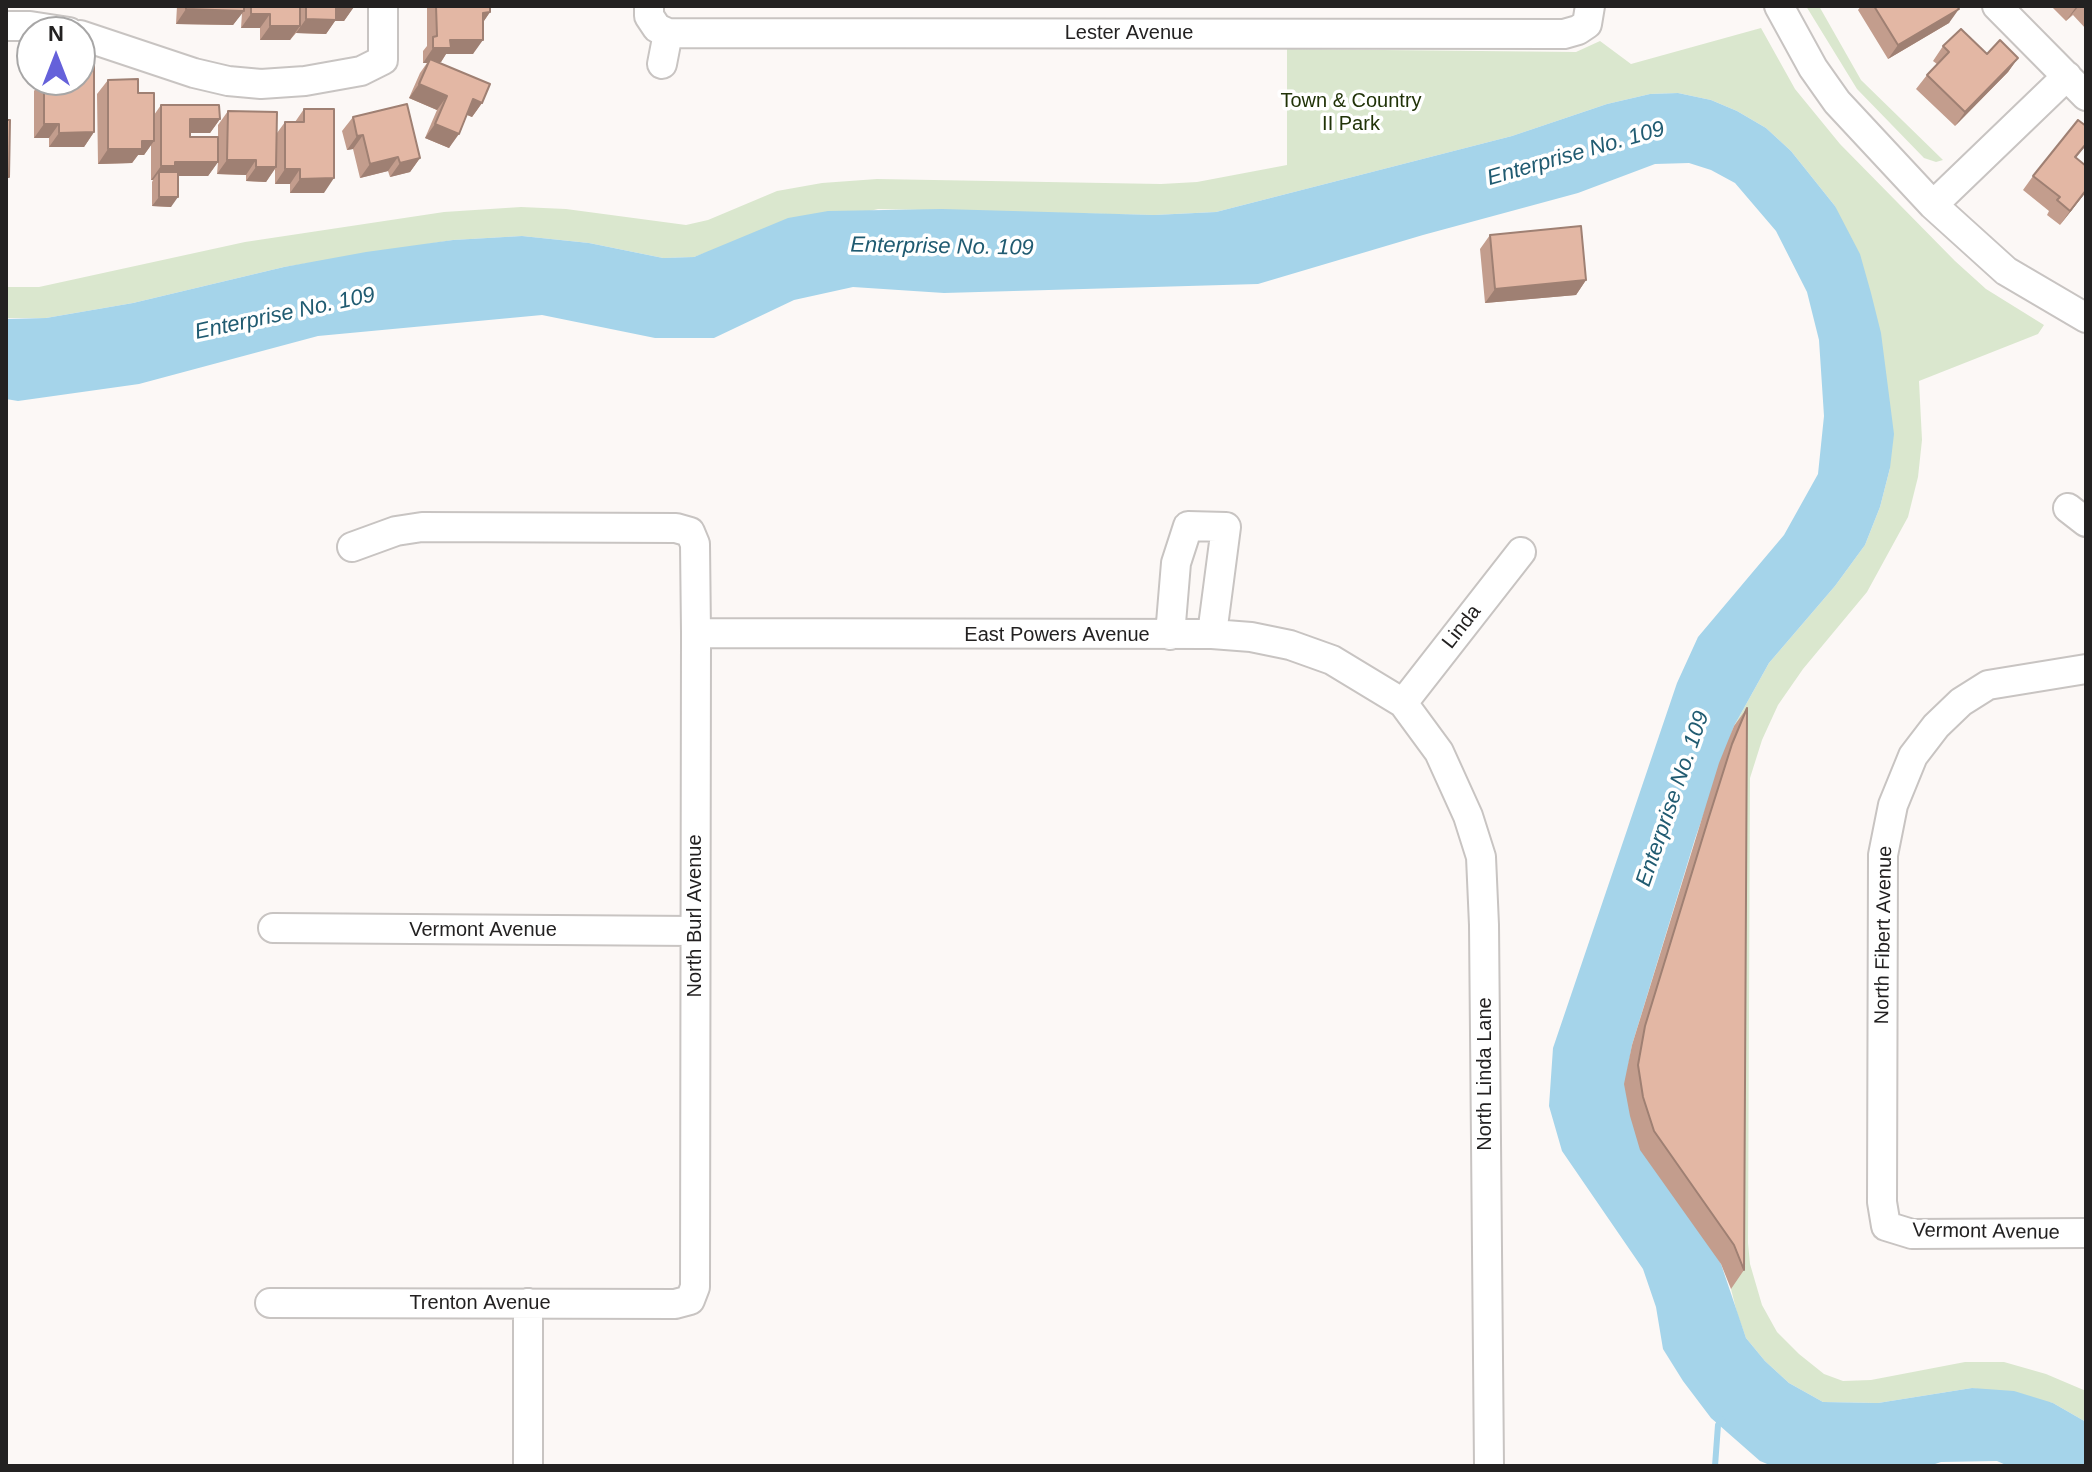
<!DOCTYPE html>
<style>
body{margin:0}
#map{position:relative;width:2092px;height:1472px;overflow:hidden;background:#fcf8f6;font-family:Helvetica,sans-serif}
canvas{display:block}
.frame{position:absolute;inset:0;border:8px solid #232121;pointer-events:none}
.north{position:absolute;left:16px;top:16px;width:80px;height:80px;box-sizing:border-box;background:#fff;border:2px solid #a7a6a6;border-radius:50%;rotate:0deg;font-size:22px;font-weight:700;line-height:32px;text-align:center;color:#232121}
.north::after{content:'';display:block;margin:auto;width:28px;height:36px;background:#6561da;clip-path:polygon(50% 0,100% 100%,50% 72%,0 100%)}
</style>
<div id="map">
<canvas width="2092" height="1472"></canvas>
<div class="frame"></div>
<div class="north">N</div>
</div>
<script>
const context = document.querySelector('canvas').getContext('2d');
context.lineJoin = 'round';
function fill(path, color) { context.fillStyle = color; context.fill(path, 'evenodd'); }
const shape = rows => new Path2D(rows.map(r => 'M' + r).join(''));
function strokePath(path, color, width, dash) { context.strokeStyle = color; context.lineWidth = width; context.lineCap = dash ? 'butt' : 'round'; context.setLineDash(dash || []); context.stroke(path); }
function drawText(font, color, halo, rows, align = 'center') {
  context.font = font + ' Helvetica,sans-serif'; context.lineWidth = 7; context.setLineDash([]); context.textBaseline = 'middle'; context.strokeStyle = halo; context.fillStyle = color; for (const [text, x, y, turn = 0] of rows) {
    context.save(); context.translate(x, y); context.rotate((+turn || 0) * Math.PI / 180); context.textAlign = isNaN(turn) ? turn : align; if (halo) context.strokeText(text, 0, 0); context.fillText(text, 0, 0); context.restore();
  }
}
fill(shape([
 [1806,6,1819,6,1861,80,1943,160,1936,162,1924,158,1857,89],
 [1761,28,1795,89,1840,144,1955,261,1986,289,2044,325,2038,334,1919,381,1922,440,1918,477,1908,517,1867,592,1803,669,1778,705,1762,740,1750,778,1748,1243,1750,1264,1762,1305,1777,1332,1799,1354,1824,1374,1843,1381,1871,1380,1965,1362,2004,1362,2046,1374,2086,1391,2086,1422,2053,1403,1972,1388,1878,1403,1823,1402,1789,1383,1765,1361,1746,1338,1737,1313,1731,1289,1734,726,1769,663,1835,586,1865,545,1880,507,1890,468,1835,206,1791,151,1766,128,1737,111,1711,100,1678,93,1650,94,1607,104,1512,136,1216,212,1154,215,878,209,724,246,694,257,663,258,589,243,522,236,453,240,284,267,133,303,46,318,6,318,6,287,39,287,245,242,444,212,521,207,566,209,686,225,708,220,777,191,822,183,877,179,1161,184,1197,182,1287,165,1287,49,1576,52,1600,41,1631,64]
]), '#dae7ce');
fill(shape([
 [1678,93,1711,100,1737,111,1766,128,1791,151,1835,206,1860,254,1871,293,1881,333,1894,434,1890,468,1880,507,1865,545,1835,586,1769,663,1734,726,1695,839,1632,1045,1625,1084,1721,1264,1746,1338,1765,1361,1789,1383,1823,1402,1878,1403,1972,1388,2014,1391,2053,1403,2086,1422,2086,1466,2008,1466,1997,1461,1941,1462,1929,1466,1772,1466,1760,1461,1711,1418,1683,1381,1663,1349,1656,1307,1643,1269,1562,1151,1549,1106,1553,1048,1677,683,1698,637,1784,535,1818,474,1824,416,1819,340,1807,292,1776,231,1735,183,1711,170,1689,163,1655,164,1578,193,1423,235,1258,284,944,293,853,287,794,300,714,338,655,338,542,315,318,336,139,384,18,401,6,399,6,319,46,318,133,303,284,267,366,252,453,240,522,236,589,243,663,258,694,257,788,218,828,211,942,209,1154,215,1216,212,1512,136,1607,104,1650,94]
]), '#a5d4ea');
strokePath(shape([
 [1715,1466,1718,1425,1722,1419]
]), '#a5d4ea', 6);
const minor = shape([
 [649,6,649,16,657,28,668,33,662,64],
 [1779,6,1813,68,1837,102,1933,205,2006,271,2086,318],
 [1997,6,2086,96],
 [6,26,30,26,69,32],
 [668,33,1564,34,1578,30,1587,24,1590,6],
 [80,35,194,73,228,81,261,84,305,81,361,71,383,60,383,6],
 [1933,205,2067,76],
 [2068,508,2086,522],
 [696,633,1212,634,1251,637,1290,645,1332,660,1403,703,1439,752,1468,816,1481,857,1484,925,1489,1466],
 [1170,635,1176,563,1188,526,1226,527,1212,634],
 [2086,669,1988,685,1961,702,1936,726,1913,756,1893,805,1883,855,1882,1202,1886,1226,1912,1234,2086,1233],
 [1403,703,1521,552],
 [273,928,694,931],
 [270,1303,675,1304,690,1300,695,1287,696,633,695,544,690,532,676,528,422,527,396,531,352,547],
 [528,1303,528,1466]
]);
strokePath(minor, '#c8c4c2', 32);
strokePath(minor, '#fff', 28);
fill(shape([
 [177,6,354,6,344,21,335,21,326,34,296,33,290,40,260,40,260,28,241,28,242,13,233,25,176,24],
 [427,6,490,6,490,12,483,22,473,54,446,54,441,62,438,62,482,103,472,117,467,115,449,148,425,138,437,110,409,98,420,73,427,63,423,63,423,51,427,46],
 [1861,6,1957,6,1949,23,1888,59,1858,10],
 [2051,6,2086,6,2086,29,2073,15,2066,21],
 [1943,46,2018,58,2008,72,1955,126,1916,89,1927,75,1937,64,1933,61],
 [42,80,80,80,94,132,84,147,49,147,49,138,34,138,34,91],
 [108,80,138,93,154,115,161,105,220,119,210,133,190,133,190,137,218,149,218,125,228,111,277,133,285,122,295,122,304,109,324,193,290,193,290,184,275,184,275,169,266,182,246,181,246,175,217,174,218,162,208,176,178,176,171,207,152,206,152,182,153,180,151,180,151,145,144,155,138,155,132,163,98,164,97,94],
 [353,117,420,158,410,172,390,177,388,171,360,178,353,149,347,150,342,131],
 [2086,126,2086,145,2076,158,2086,166,2086,192,2060,225,2047,215,2049,211,2023,190,2033,176],
 [1490,235,1586,280,1576,295,1485,303,1480,249],
 [1747,708,1744,1270,1731,1289,1721,1264,1640,1150,1630,1116,1624,1084,1632,1045,1719,763,1734,726]
]), '#c39d8d');
fill(shape([
 [123,6,153,6,151,8,121,8],
 [336,6,354,7,344,21,335,21,326,34,296,33,306,19],
 [2077,6,2079,6,2066,21,2076,7],
 [186,9,244,11,233,25,176,24],
 [1959,9,1949,23,1888,59,1898,45],
 [490,12,480,27,483,13],
 [251,14,270,14,260,28,241,28],
 [270,26,300,26,290,40,260,40],
 [450,40,483,40,473,54,446,54,441,62,428,63,430,59,427,63,423,63,433,48],
 [2018,58,2008,72,1955,126,1965,112],
 [419,84,447,96,437,110,409,98],
 [473,99,482,103,472,117,463,113],
 [190,119,220,119,210,133,180,133],
 [44,124,59,124,49,138,34,138],
 [435,124,459,134,449,148,425,138],
 [94,132,84,147,49,147,59,133],
 [363,135,353,149,347,150,357,136],
 [142,141,154,141,144,155,138,155,132,163,98,164,108,149],
 [398,157,388,171,360,178,370,164],
 [420,158,410,172,390,177,400,163],
 [227,160,256,160,246,175,217,174],
 [175,162,218,162,208,176,168,176,159,172,153,180,151,180,161,166],
 [256,167,276,167,266,182,246,181],
 [285,169,300,169,290,184,275,184],
 [334,178,324,193,290,193,300,179],
 [2086,190,2086,192,2060,225,2070,211],
 [159,197,178,197,171,207,152,206],
 [1586,280,1576,295,1485,303,1495,289]
]), '#9f8073');
const building = shape([
 [186,6,244,6,244,11,186,9,186,6],
 [251,6,300,6,300,26,270,26,270,14,251,14,251,6],
 [306,6,354,6,336,6,336,20,306,19,306,6],
 [436,6,490,6,490,12,483,13,483,40,450,40,451,48,433,48,433,37,437,36,436,6],
 [1874,6,1957,6,1959,9,1898,45,1874,6],
 [1961,29,1987,54,2000,40,2018,58,1965,112,1927,75,1949,52,1943,46,1961,29],
 [430,59,490,84,482,103,473,99,459,134,435,124,447,96,419,84,430,59],
 [94,62,94,132,59,133,59,124,44,124,44,80,80,80,80,63,94,62],
 [138,79,138,93,154,93,154,141,142,141,142,149,108,149,108,80,138,79],
 [407,104,420,158,400,163,398,157,370,164,363,135,357,136,353,117,407,104],
 [161,105,219,105,220,119,190,119,190,137,218,137,218,162,175,162,175,166,161,166,161,105],
 [304,109,334,109,334,178,300,179,300,169,285,169,285,122,304,122,304,109],
 [228,111,277,112,276,167,256,167,256,160,227,160,228,111],
 [6,120,10,120,9,177,6,177,6,120],
 [2078,120,2086,126,2086,144,2075,157,2086,166,2086,190,2070,211,2057,200,2060,197,2033,176,2078,120],
 [159,172,178,172,178,197,159,197,159,172],
 [1581,226,1586,280,1495,289,1490,235,1581,226],
 [1747,708,1744,1270,1734,1245,1654,1131,1643,1097,1638,1065,1645,1026,1708,820,1732,744,1747,708]
]);
fill(building, '#e3b7a4');
strokePath(building, '#9f8073', 2);
drawText('20px', '#232121', '#fff', [
 ["Lester Avenue",1129,33],
 ["Linda",1462,627,-52],
 ["East Powers Avenue",1057,635],
 ["North Burl Avenue",695,916,-90],
 ["Vermont Avenue",483,930],
 ["North Fibert Avenue",1884,935,-89],
 ["North Linda Lane",1485,1074,-90],
 ["Vermont Avenue",1986,1232,1],
 ["Trenton Avenue",480,1303]
]);
drawText('20px', '#213308', '#fff', [
 ["Town & Country",1351,101],
 ["II Park",1351,124]
]);
drawText('italic 22px', '#205b71', '#fff', [
 ["Enterprise No. 109",1576,154,-16],
 ["Enterprise No. 109",942,247,1],
 ["Enterprise No. 109",285,314,-12],
 ["Enterprise No. 109",1673,799,-71]
]);
</script>
